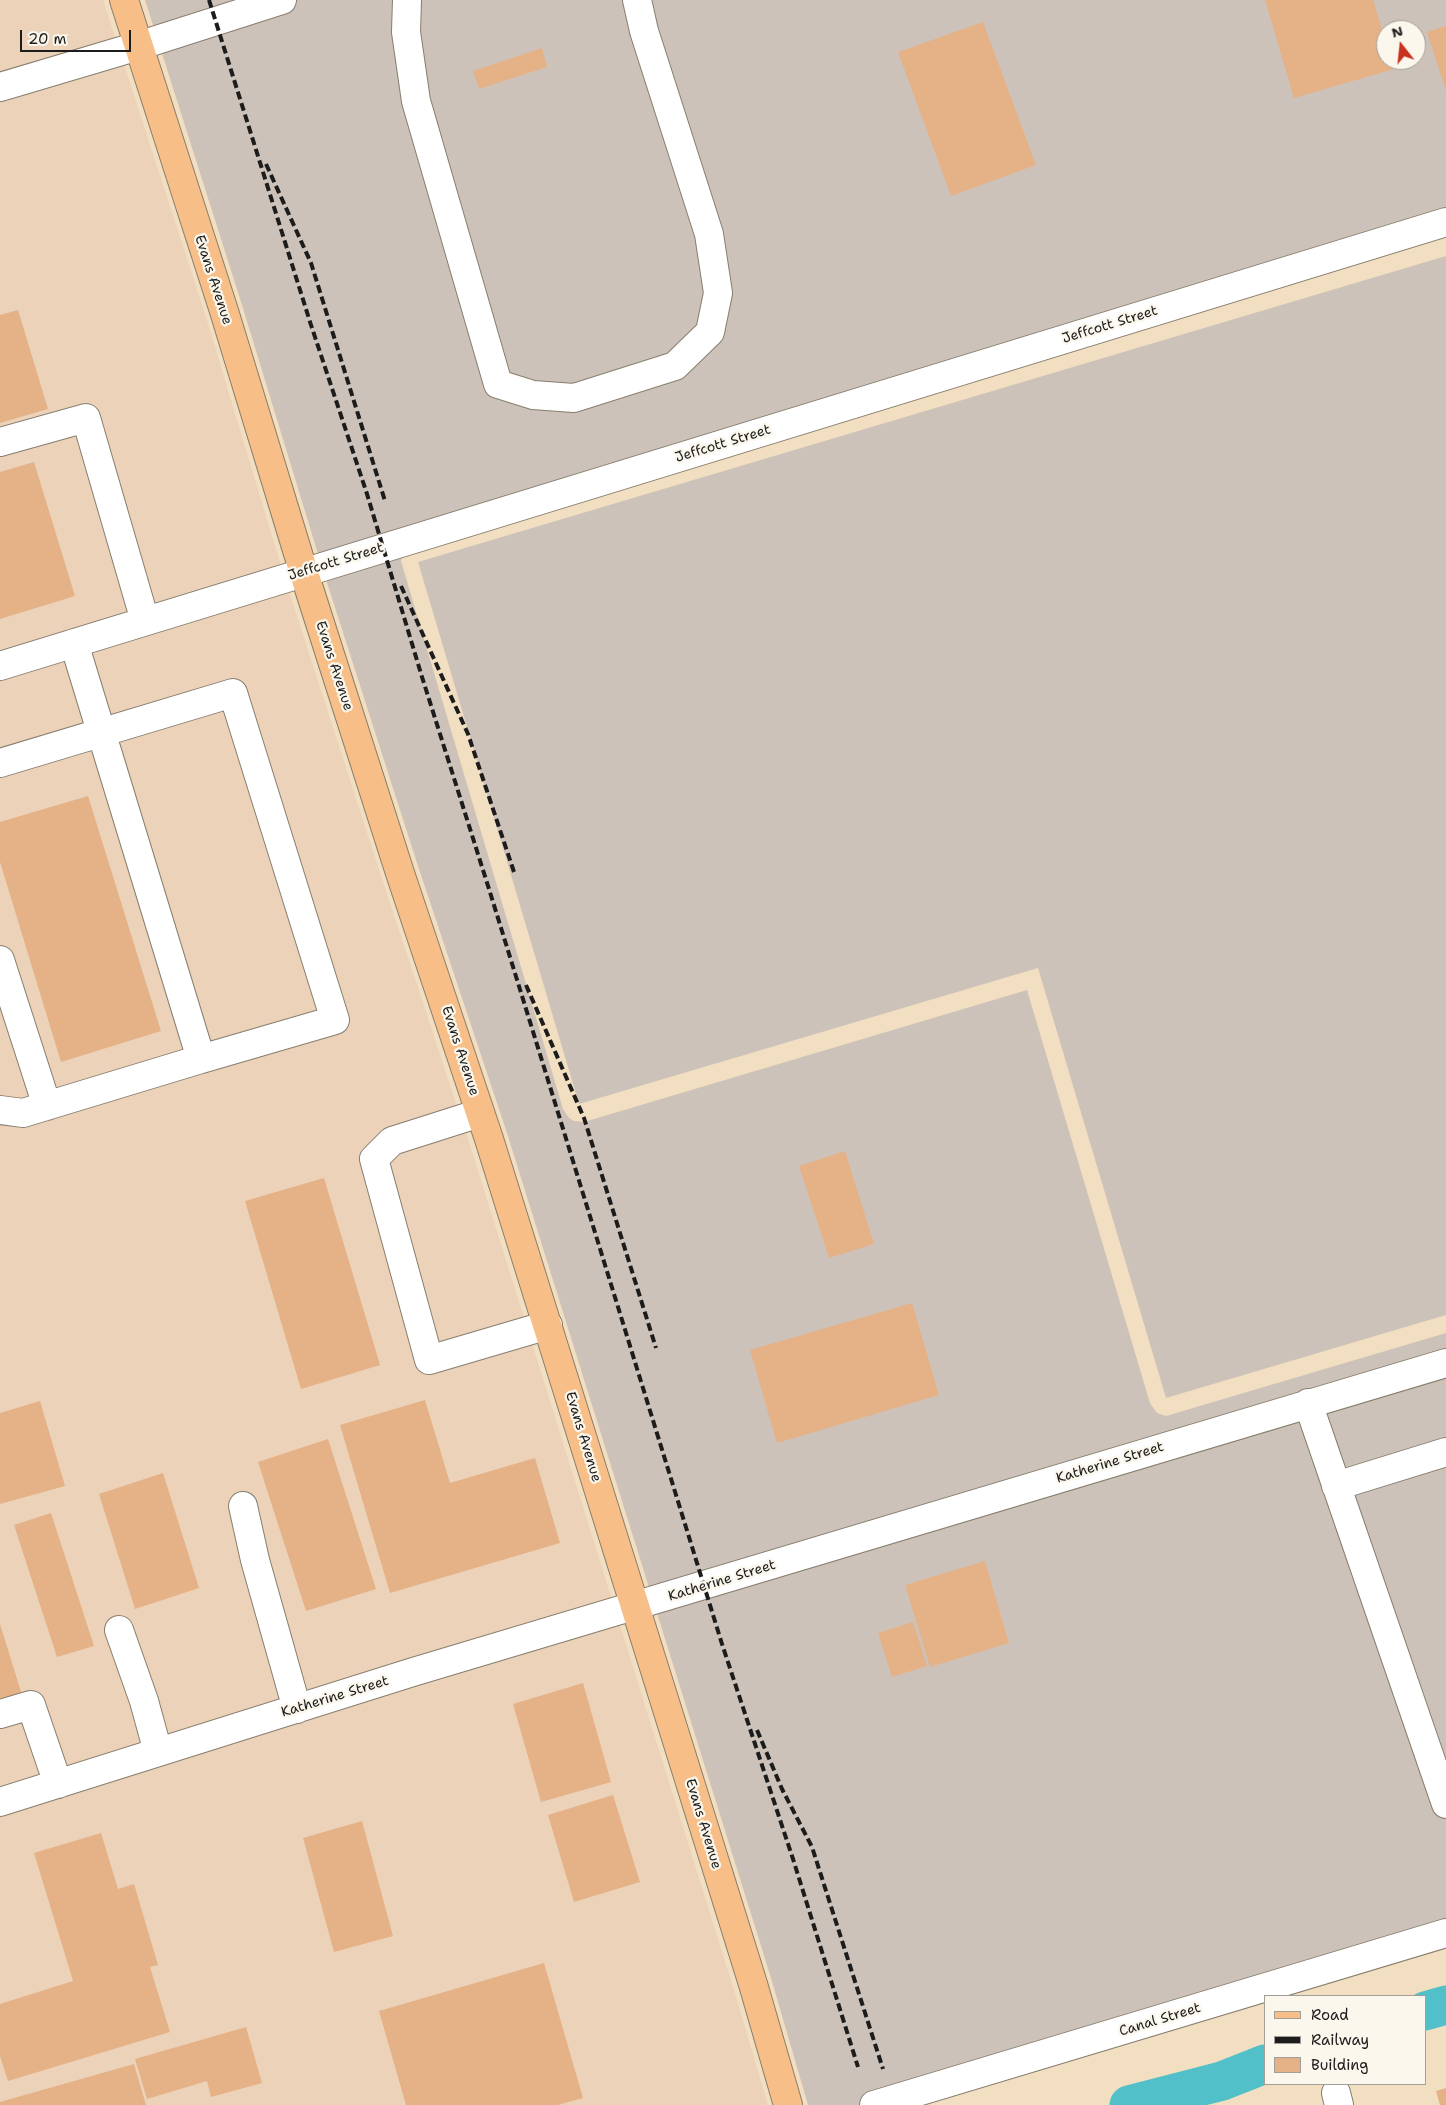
<!DOCTYPE html>
<style>
body{margin:0}
#map{position:relative;width:1446px;height:2105px;overflow:hidden;background:#f2dfc1;font-family:"Shantell Sans",sans-serif}
canvas{display:block}
.legend{position:absolute;left:1264px;top:1995px;width:162px;height:90px;box-sizing:border-box;background:#fbf7ec;border:1px solid #a29f99;margin:0;padding:6px 9px;list-style:none;font-size:15px;color:#1c1c1c}
.legend li{display:flex;align-items:center;gap:10px;height:25px}
.legend b{width:25px;border:1px solid #a29f99}
.north{position:absolute;left:1376px;top:20px;width:50px;height:50px;box-sizing:border-box;background:#fbf7ec;border:1px solid #a29f99;border-radius:50%;rotate:344deg;font-size:14px;font-weight:700;line-height:20px;text-align:center;color:#1c1c1c}
.north::after{content:'';display:block;margin:auto;width:18px;height:22px;background:#c8321e;clip-path:polygon(50% 0,100% 100%,50% 72%,0 100%)}
.scale{position:absolute;left:20px;top:30px;width:111px;height:22px;box-sizing:border-box;border:2px solid #1c1c1c;border-top:0;padding-left:6px;font-size:15px;line-height:18px;white-space:nowrap;color:#1c1c1c;-webkit-text-stroke:4px #fbf7ec;paint-order:stroke}
</style>
<div id="map">
<canvas width="1446" height="2105"></canvas>
<ul class="legend">
<li><b style="height:6px;background:#f7be88"></b>Road</li>
<li><b style="height:6px;background:#1c1c1c"></b>Railway</li>
<li><b style="height:14px;background:#e5b287"></b>Building</li>
</ul>
<div class="north">N</div>
<div class="scale">20 m</div>
</div>
<script>
const context = document.querySelector('canvas').getContext('2d');
context.lineJoin = 'round';
function fill(path, color) { context.fillStyle = color; context.fill(path, 'evenodd'); }
const shape = rows => new Path2D(rows.map(r => 'M' + r).join(''));
function strokePath(path, color, width, dash) { context.strokeStyle = color; context.lineWidth = width; context.lineCap = dash ? 'butt' : 'round'; context.setLineDash(dash || []); context.stroke(path); }
function drawText(font, color, halo, rows, align = 'center') {
  context.font = font + ' "Shantell Sans",sans-serif'; context.lineWidth = 4.5; context.setLineDash([]); context.textBaseline = 'middle'; context.strokeStyle = halo; context.fillStyle = color; for (const [text, x, y, turn = 0] of rows) {
    context.save(); context.translate(x, y); context.rotate((+turn || 0) * Math.PI / 180); context.textAlign = isNaN(turn) ? turn : align; if (halo) context.strokeText(text, 0, 0); context.fillText(text, 0, 0); context.restore();
  }
}
fill(shape([
 [0,0,103,0,206,317,285,579,382,879,470,1145,734,1990,768,2105,0,2105]
]), '#ebd2b9');
fill(shape([
 [145,0,1446,0,1446,237,413,544,404,551,401,561,563,1109,569,1118,574,1121,584,1122,1027,990,1150,1403,1157,1413,1166,1416,1446,1333,1446,1936,897,2105,808,2105,771,1978,507,1133,418,866,322,567,242,305],
 [1386,30,1416,30,1416,60,1386,60],
 [1446,256,1446,1315,1166,1398,1038,968,579,1104,418,562]
]), '#cdc2b9');
strokePath(shape([
 [1425,2011,1446,2005],
 [1129,2105,1222,2081,1265,2064]
]), '#52c0c9', 39);
fill(shape([
 [1265,0,1373,0,1386,42,1386,60,1391,60,1394,69,1294,98],
 [983,22,1036,165,951,196,898,52],
 [1446,26,1446,91,1427,32],
 [542,48,547,67,479,89,473,71],
 [18,310,48,409,0,423,0,315],
 [34,462,75,596,0,619,0,472],
 [88,796,161,1031,61,1062,0,862,0,822],
 [845,1151,874,1244,829,1258,799,1166],
 [324,1178,380,1365,301,1389,245,1201],
 [912,1303,939,1395,777,1443,750,1350],
 [425,1400,450,1483,535,1458,560,1543,390,1593,340,1425],
 [40,1401,65,1486,0,1504,0,1413],
 [328,1439,376,1589,306,1611,258,1462],
 [163,1473,199,1588,135,1609,99,1494],
 [51,1513,94,1646,57,1657,14,1525],
 [985,1561,1009,1643,930,1667,905,1585],
 [913,1622,927,1666,892,1677,878,1633],
 [0,1624,22,1695,0,1701],
 [583,1683,611,1782,541,1802,513,1704],
 [613,1795,640,1882,574,1902,548,1815],
 [362,1821,393,1936,334,1952,303,1838],
 [101,1833,118,1889,134,1884,158,1965,150,1967,170,2032,8,2081,0,2056,0,2004,73,1981,34,1853],
 [544,1963,583,2098,558,2105,406,2105,379,2011],
 [246,2027,262,2083,211,2097,207,2081,147,2099,135,2059],
 [134,2064,146,2105,0,2105,0,2102],
 [1446,2088,1446,2105,1440,2105,1436,2091]
]), '#e5b287');
const minor = shape([
 [407,0,406,32,416,101,498,384,533,395,574,398,675,366,710,332,718,293,709,234,644,31,637,0],
 [0,87,138,46,282,0],
 [0,442,86,418,145,621],
 [0,666,1446,222],
 [0,763,233,693,335,1020,201,1059],
 [0,960,47,1106],
 [0,1110,23,1113,201,1059,74,643],
 [480,1113,392,1141,374,1159,429,1360,548,1325],
 [1308,1403,1446,1804],
 [1336,1486,1446,1452],
 [243,1506,255,1560,297,1709],
 [119,1630,144,1701,158,1752],
 [0,1714,31,1705,58,1784],
 [0,1802,413,1672,1446,1363],
 [1336,2093,1339,2105],
 [874,2105,1446,1933]
]);
const major = shape([
 [124,0,224,311,304,573,400,873,489,1139,753,1984,788,2105]
]);
strokePath(minor, '#877e6e', 30);
strokePath(major, '#877e6e', 30);
strokePath(minor, '#fff', 28);
strokePath(major, '#f7be88', 28);
strokePath(shape([
 [209,0,311,325,367,494,422,677,489,889,722,1644,793,1859,858,2067],
 [266,164,311,263,385,501],
 [401,586,468,734,514,872],
 [526,985,584,1118,656,1348],
 [757,1730,782,1789,812,1847,883,2069]
]), '#1c1c1c', 4, [8, 4]);
drawText('14px', '#1c1c1c', '#fbf7ec', [
 ["Evans Avenue",213,280,72],
 ["Jeffcott Street",1110,325,-17],
 ["Jeffcott Street",723,444,-17],
 ["Jeffcott Street",336,562,-17],
 ["Evans Avenue",334,666,72],
 ["Evans Avenue",460,1051,72],
 ["Evans Avenue",583,1437,73],
 ["Katherine Street",1110,1463,-17],
 ["Katherine Street",722,1581,-17],
 ["Katherine Street",335,1697,-17],
 ["Evans Avenue",703,1824,73],
 ["Canal Street",1160,2020,-17]
]);
</script>
